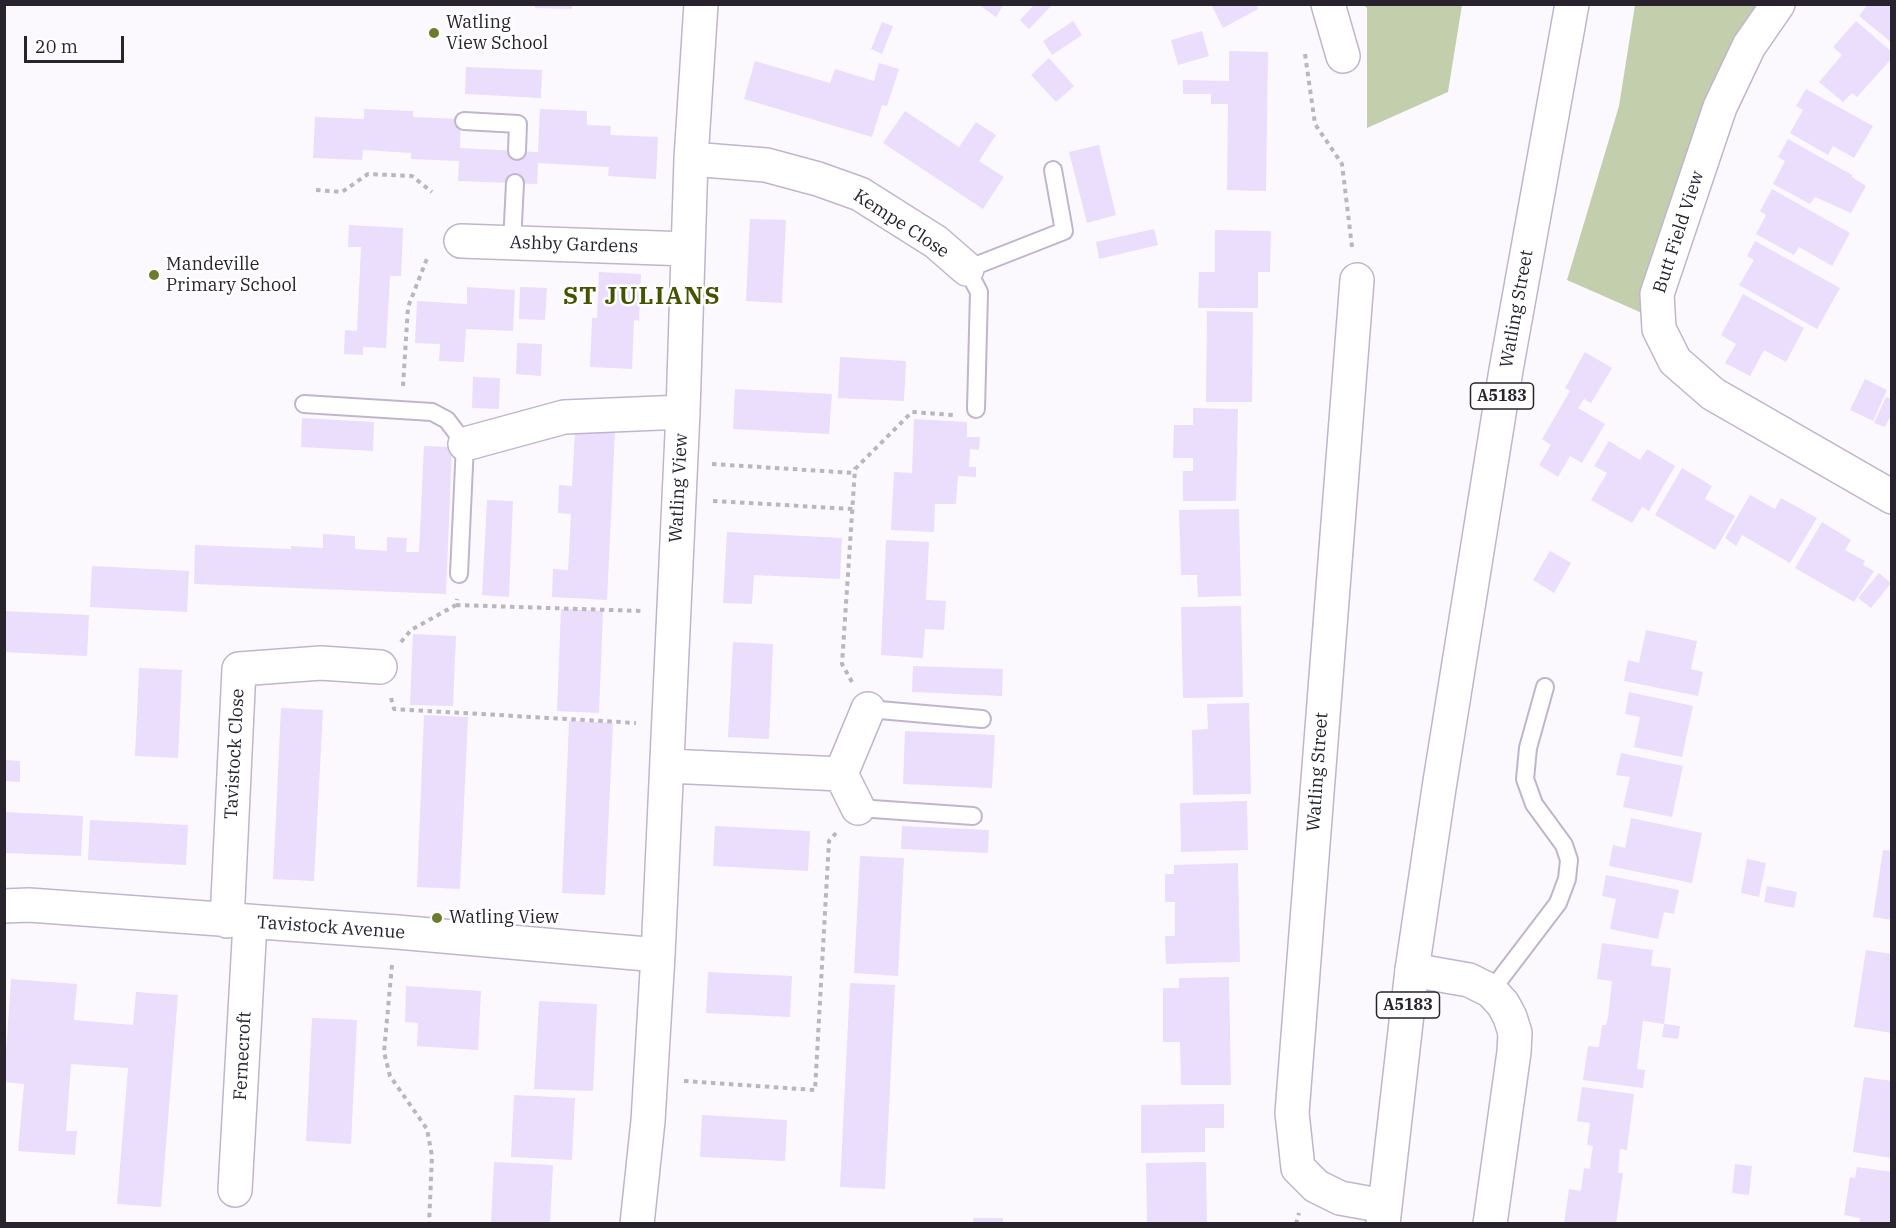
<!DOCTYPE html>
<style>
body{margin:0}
#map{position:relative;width:1896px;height:1228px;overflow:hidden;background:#fcf9fe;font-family:"IBM Plex Serif",serif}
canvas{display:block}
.frame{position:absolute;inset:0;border:6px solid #28232d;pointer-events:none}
.scale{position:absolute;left:24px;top:36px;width:100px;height:27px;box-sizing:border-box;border:3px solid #28232d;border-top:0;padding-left:8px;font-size:18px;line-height:21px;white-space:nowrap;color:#28232d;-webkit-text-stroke:4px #fff;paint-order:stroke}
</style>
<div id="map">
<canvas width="1896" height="1228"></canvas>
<div class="frame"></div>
<div class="scale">20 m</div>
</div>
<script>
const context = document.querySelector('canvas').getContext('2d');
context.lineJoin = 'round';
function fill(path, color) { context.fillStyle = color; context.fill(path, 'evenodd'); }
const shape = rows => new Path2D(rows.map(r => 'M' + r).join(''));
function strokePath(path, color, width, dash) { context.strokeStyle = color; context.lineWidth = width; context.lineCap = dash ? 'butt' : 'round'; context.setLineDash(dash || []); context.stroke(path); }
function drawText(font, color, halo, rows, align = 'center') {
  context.font = font + ' "IBM Plex Serif",serif'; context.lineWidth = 5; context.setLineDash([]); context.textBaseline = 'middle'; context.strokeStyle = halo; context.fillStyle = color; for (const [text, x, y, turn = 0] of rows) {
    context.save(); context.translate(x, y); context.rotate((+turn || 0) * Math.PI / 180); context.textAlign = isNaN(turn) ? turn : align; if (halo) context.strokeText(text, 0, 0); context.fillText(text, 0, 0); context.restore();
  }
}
fill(shape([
 [1364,5,1462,5,1448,92,1367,128,1367,8],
 [1635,5,1758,5,1642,313,1567,280,1619,106]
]), '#c3cead');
fill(shape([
 [535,4,572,4,572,9,535,8],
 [978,4,1004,4,996,17],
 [1035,4,1051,6,1029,29,1020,20],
 [1211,4,1256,4,1258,9,1223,28],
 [1868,4,1892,4,1892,43,1859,16],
 [1073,21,1082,35,1052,55,1043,41],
 [1856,21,1892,52,1892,58,1857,97,1852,93,1843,102,1819,82,1842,55,1833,47],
 [882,22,893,26,882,54,871,49],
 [1202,31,1209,56,1178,65,1171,40],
 [1229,51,1268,52,1266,191,1227,190,1228,104,1211,104,1211,94,1183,94,1183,80,1229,81],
 [1049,58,1074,86,1056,102,1031,75],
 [755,61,830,83,835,69,874,81,879,63,899,69,887,106,882,105,872,137,744,99],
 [466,67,542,70,541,98,465,94],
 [1806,89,1873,126,1854,158,1833,146,1828,155,1790,133,1803,110,1796,106],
 [364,109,413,111,413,117,461,119,460,148,538,152,540,109,587,111,587,125,611,126,610,135,658,137,656,179,608,176,609,167,538,163,537,184,458,181,459,161,411,159,411,153,363,150,362,160,313,158,315,117,364,119],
 [905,111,959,147,976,122,996,135,979,161,1004,177,983,209,883,143],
 [1788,139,1852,175,1852,177,1866,186,1851,213,1815,197,1810,204,1773,184,1785,161,1778,157],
 [1099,145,1116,215,1087,223,1069,152],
 [1772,189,1850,233,1832,266,1799,247,1794,255,1756,234,1766,215,1760,211],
 [750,219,786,220,782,303,746,301],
 [349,225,403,228,401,276,390,276,386,348,363,347,363,355,344,354,345,330,357,331,361,247,348,247],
 [1154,229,1158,245,1099,259,1096,242],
 [1215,230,1271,231,1270,272,1258,272,1258,308,1198,308,1199,272,1215,272],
 [1755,241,1840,288,1817,329,1739,285,1754,260,1747,256],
 [599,272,641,274,639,321,634,320,632,369,590,367,592,318,597,318],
 [467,287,515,290,513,331,466,329,464,362,439,361,440,344,415,343,417,301,467,304],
 [520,287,547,288,545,320,519,319],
 [1743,294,1804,328,1786,362,1764,350,1750,376,1725,363,1736,344,1721,335],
 [1207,311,1253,312,1252,402,1206,402],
 [517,343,542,344,541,376,516,374],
 [1585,352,1612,368,1591,403,1584,399,1578,408,1605,424,1582,463,1570,456,1558,477,1539,465,1551,445,1542,439,1570,391,1565,388],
 [840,357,906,361,904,401,838,398],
 [473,377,500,378,499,409,472,408],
 [1865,379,1887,390,1873,421,1850,410],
 [735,389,832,394,829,434,733,429],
 [1886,397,1892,399,1892,413,1885,427,1874,423],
 [1193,408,1238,409,1236,501,1183,501,1183,471,1193,471,1193,458,1173,458,1174,425,1193,425],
 [302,418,374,422,373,451,301,447],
 [914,419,967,422,967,437,980,437,979,450,970,449,969,467,976,467,976,477,958,476,956,504,935,504,934,532,891,530,894,472,912,473],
 [575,430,615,432,607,600,552,597,553,569,568,570,571,514,558,513,559,485,572,486],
 [1609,441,1640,460,1647,449,1675,466,1649,511,1642,507,1632,523,1591,500,1607,473,1594,466],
 [424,446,452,447,446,594,194,584,195,545,291,549,291,546,323,548,323,534,355,536,355,549,387,551,387,537,407,538,406,552,419,552],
 [1682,468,1712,486,1705,499,1735,516,1715,550,1655,515],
 [1750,495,1775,509,1781,498,1817,518,1790,563,1742,535,1736,546,1725,538],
 [487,500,513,501,509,597,482,595],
 [1239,509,1241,596,1198,597,1197,575,1181,575,1179,510],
 [1822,522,1851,540,1845,550,1865,561,1863,565,1874,571,1854,602,1795,568],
 [727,532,842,538,840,579,754,575,752,604,723,603],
 [886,540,929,542,926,600,946,601,944,630,925,629,923,658,881,655],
 [1550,551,1571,563,1554,593,1533,580],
 [92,566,189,571,187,612,90,607],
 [1879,573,1891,583,1871,608,1858,598],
 [1241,606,1243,697,1183,698,1181,607],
 [561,609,603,611,599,713,557,711],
 [4,611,89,615,87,656,4,652],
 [1646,630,1697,641,1691,669,1703,672,1698,696,1624,681,1628,660,1639,663],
 [413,634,456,636,453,706,410,705],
 [733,642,773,644,769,739,728,737],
 [913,666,1003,669,1002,696,912,692],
 [139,668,182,670,178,758,135,756],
 [1629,692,1693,706,1682,757,1634,747,1640,717,1625,714],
 [1249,703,1251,794,1193,795,1192,730,1208,729,1207,704],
 [281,708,323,710,314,881,273,879],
 [424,715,468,717,460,889,417,887],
 [569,721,613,723,605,895,562,893],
 [905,731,995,735,992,788,903,784],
 [1621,753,1683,766,1672,817,1623,807,1630,777,1616,775],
 [4,760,20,761,20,782,4,781],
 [1247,801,1248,850,1181,852,1180,803],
 [5,812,83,816,81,856,5,853],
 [1631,818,1702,833,1692,883,1609,866,1613,845,1625,848],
 [90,820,188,825,186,865,88,860],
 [715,826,810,831,808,871,713,866],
 [902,826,989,830,988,853,901,849],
 [1883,850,1892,851,1892,920,1873,917],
 [860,856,904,858,898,976,854,973],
 [1747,859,1766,863,1759,897,1741,893],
 [1238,863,1240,962,1166,964,1165,936,1175,936,1175,902,1165,902,1165,874,1174,874,1174,865],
 [1606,875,1679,890,1674,914,1664,912,1658,939,1610,929,1616,899,1602,896],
 [1767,886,1797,892,1794,908,1764,902],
 [1602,943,1653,950,1651,966,1671,968,1664,1024,1643,1021,1637,1069,1645,1070,1643,1088,1583,1080,1588,1046,1599,1047,1602,1025,1606,1025,1608,1017,1612,981,1597,979],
 [1866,950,1892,954,1892,1033,1854,1027],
 [708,972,792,976,790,1017,706,1013],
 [1229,977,1231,1085,1181,1085,1180,1042,1163,1042,1163,988,1179,988,1179,978],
 [11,979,77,984,74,1020,133,1025,136,992,178,995,161,1207,117,1204,128,1068,71,1064,66,1131,77,1131,75,1155,18,1151,24,1084,4,1082],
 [850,983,895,985,885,1189,840,1187],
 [406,986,481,991,478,1050,417,1046,418,1023,405,1022],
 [539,1001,597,1004,593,1091,534,1089],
 [312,1018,357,1020,351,1144,306,1141],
 [1664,1024,1680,1026,1678,1039,1662,1037],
 [1864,1077,1892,1081,1891,1158,1853,1152],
 [1582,1087,1634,1094,1627,1150,1620,1149,1618,1173,1623,1173,1616,1224,1564,1224,1569,1189,1581,1191,1584,1168,1590,1169,1591,1158,1593,1146,1587,1145,1590,1123,1577,1121],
 [514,1095,575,1098,572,1160,511,1157],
 [1224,1104,1224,1128,1205,1128,1205,1152,1141,1153,1141,1105],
 [702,1115,787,1120,785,1161,700,1157],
 [494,1162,553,1165,550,1224,491,1224],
 [1206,1162,1207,1224,1147,1224,1146,1163],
 [1735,1164,1752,1166,1749,1195,1732,1193],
 [1857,1167,1892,1172,1892,1224,1859,1224,1860,1218,1844,1215,1850,1177,1855,1178],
 [973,1218,1003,1218,1003,1224,974,1224]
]), '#ebddfc');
const lane = shape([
 [464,121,518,124,517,151],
 [512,243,515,183],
 [304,404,432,412,447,420,465,444,459,574],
 [976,409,979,292,967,269,1064,231,1053,170],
 [868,709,982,719],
 [858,808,973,816],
 [1491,991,1558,903,1567,879,1569,860,1564,845,1534,804,1525,779,1528,748,1545,687]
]);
const street = shape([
 [1328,4,1343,56],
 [1778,4,1749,46,1720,107,1657,294,1659,329,1675,361,1713,394,1892,497],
 [691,159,766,165,818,179,860,194,936,242,967,269],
 [461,241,688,249],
 [1357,280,1292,1113,1298,1168,1316,1186,1340,1198,1384,1206],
 [465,444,564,417,683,412],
 [668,766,841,774,868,709],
 [841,774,858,808],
 [4,906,29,905,397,932,658,955],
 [227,921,239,669,321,663,380,667],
 [1412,970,1469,980,1491,991,1503,1004,1510,1017,1515,1033,1514,1052,1490,1224],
 [235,1190,250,923],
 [637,1224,648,1121,658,955,683,412,691,159,701,4]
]);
const primary = shape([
 [1383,1224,1412,970,1439,788,1506,370,1572,4]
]);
strokePath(lane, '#c1b4cd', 20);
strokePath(street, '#c1b4cd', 36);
strokePath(primary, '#c1b4cd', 36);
strokePath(shape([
 [1305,54,1315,124,1342,164,1352,247],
 [316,190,342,192,368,174,412,176,432,192],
 [403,386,408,307,428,256],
 [712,464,855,473],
 [713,501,853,509],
 [456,605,642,611],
 [401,642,411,630,456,605,457,599],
 [852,682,842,664,855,469,912,412,953,415],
 [391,698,394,709,636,723],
 [392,965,384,1052,390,1076,427,1129,432,1156,429,1224],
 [684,1081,815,1090,829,841,836,833],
 [1296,1224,1299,1213]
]), '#bab6bd', 4, [4.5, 4.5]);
strokePath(lane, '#fff', 16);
strokePath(street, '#fff', 33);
strokePath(primary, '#fff', 33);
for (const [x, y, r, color] of [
 [434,33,6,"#6b7d2c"],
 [154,275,6,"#6b7d2c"],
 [437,918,6,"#6b7d2c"]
]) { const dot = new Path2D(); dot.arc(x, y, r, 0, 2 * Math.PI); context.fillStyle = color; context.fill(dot); strokePath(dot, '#fff', 2); }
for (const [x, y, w] of [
 [1502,396,63],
 [1408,1005,63]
]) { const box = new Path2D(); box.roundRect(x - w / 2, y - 13, w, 26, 4.5); context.fillStyle = '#fff'; context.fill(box); strokePath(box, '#28232d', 1.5); }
drawText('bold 16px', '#28232d', null, [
 ["A5183",1502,396],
 ["A5183",1408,1005]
]);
drawText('18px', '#28232d', '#fff', [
 ["Watling",446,23],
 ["View School",446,44],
 ["Mandeville",166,265],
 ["Primary School",166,286],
 ["Watling View",449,918]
], 'left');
drawText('18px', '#28232d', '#fff', [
 ["Kempe Close",901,224,33],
 ["Butt Field View",1679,232,-72],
 ["Ashby Gardens",574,245,2],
 ["Watling Street",1517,309,-80],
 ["Watling View",679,488,-87],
 ["Tavistock Close",235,754,-87],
 ["Watling Street",1318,772,-86],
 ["Tavistock Avenue",331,928,4],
 ["Fernecroft",243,1056,-87]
]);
context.letterSpacing = '1.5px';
drawText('bold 24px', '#445300', '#fff', [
 ["ST JULIANS",642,297]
]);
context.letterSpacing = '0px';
</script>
